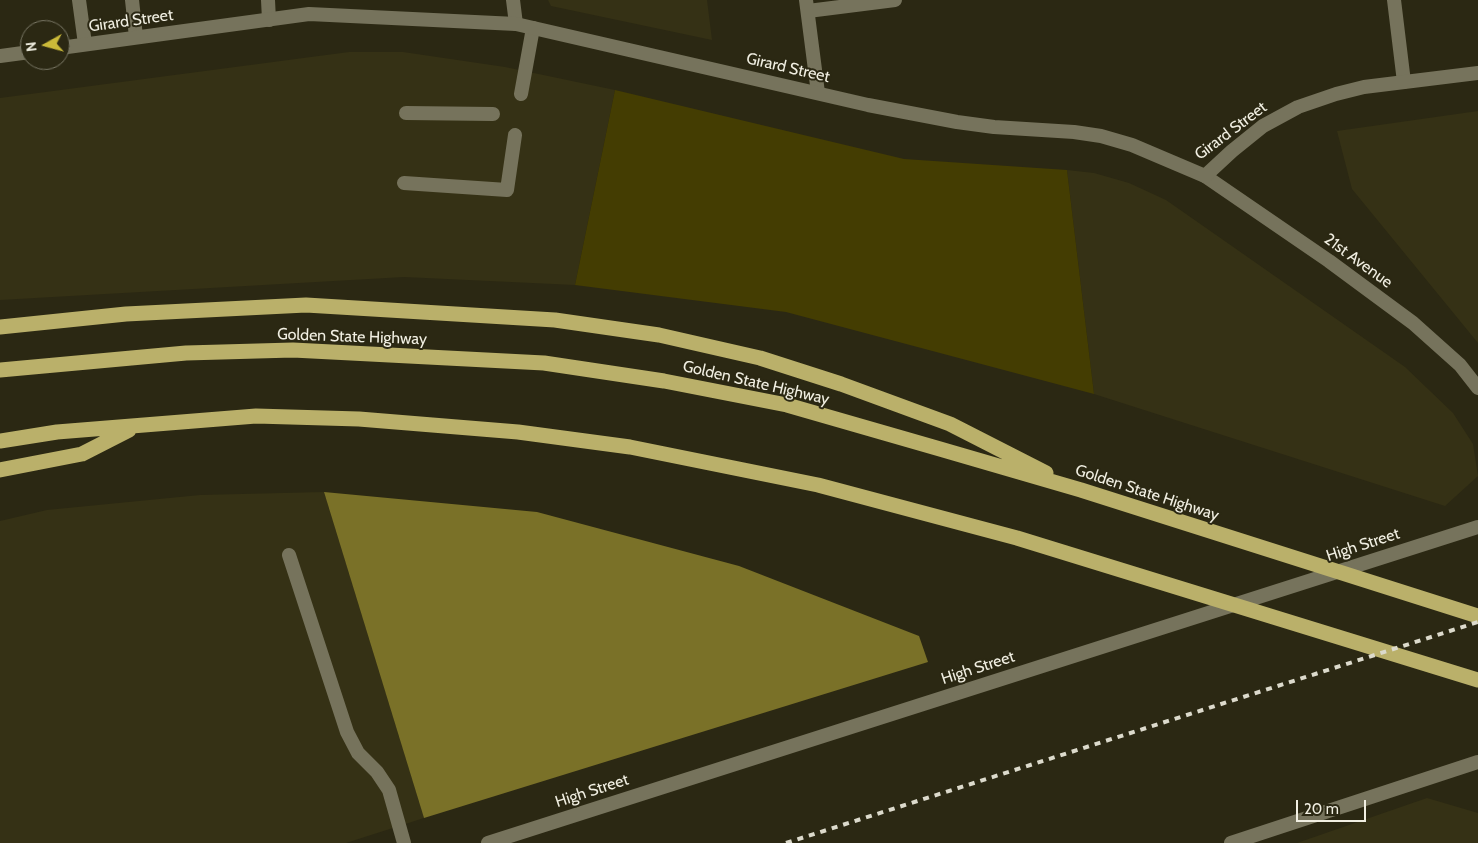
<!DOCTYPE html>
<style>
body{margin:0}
#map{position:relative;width:1478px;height:843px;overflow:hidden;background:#2b2813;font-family:Cabin,sans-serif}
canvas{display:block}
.north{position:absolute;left:20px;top:20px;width:50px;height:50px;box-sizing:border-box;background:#2b2813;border:1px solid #7a7866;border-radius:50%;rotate:263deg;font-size:14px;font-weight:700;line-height:20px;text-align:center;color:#f1efe2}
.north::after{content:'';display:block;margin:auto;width:18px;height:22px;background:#cbba39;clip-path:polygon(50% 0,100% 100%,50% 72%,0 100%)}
.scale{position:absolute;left:1296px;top:800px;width:70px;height:22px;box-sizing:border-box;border:2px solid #f1efe2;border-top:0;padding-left:6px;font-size:15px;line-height:18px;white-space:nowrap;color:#f1efe2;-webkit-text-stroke:4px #2b2813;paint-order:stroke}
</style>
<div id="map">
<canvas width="1478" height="843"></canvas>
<div class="north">N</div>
<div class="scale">20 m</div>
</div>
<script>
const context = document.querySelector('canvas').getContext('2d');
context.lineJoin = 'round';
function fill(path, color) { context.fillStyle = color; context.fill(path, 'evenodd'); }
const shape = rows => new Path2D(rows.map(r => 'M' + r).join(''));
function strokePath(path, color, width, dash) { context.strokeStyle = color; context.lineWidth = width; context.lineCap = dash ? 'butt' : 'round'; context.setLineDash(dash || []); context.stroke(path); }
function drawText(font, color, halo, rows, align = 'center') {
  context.font = font + ' Cabin,sans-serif'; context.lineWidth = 4; context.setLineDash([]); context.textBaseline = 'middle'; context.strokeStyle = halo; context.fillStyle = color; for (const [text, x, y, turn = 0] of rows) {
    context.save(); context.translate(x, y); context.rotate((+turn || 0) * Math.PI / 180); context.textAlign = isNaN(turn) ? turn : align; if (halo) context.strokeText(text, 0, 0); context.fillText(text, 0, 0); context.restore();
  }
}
fill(shape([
 [548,0,707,0,712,40,551,6],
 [349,52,403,52,505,67,615,90,575,285,404,277,0,300,0,98],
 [1478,111,1478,343,1352,189,1337,131],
 [1067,170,1094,173,1129,183,1166,200,1405,367,1453,413,1473,444,1478,476,1445,506,1094,394],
 [324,492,424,818,346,843,0,843,0,521,47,510,200,495],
 [1427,798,1478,813,1478,843,1297,843]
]), '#353115');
fill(shape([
 [615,90,904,159,1067,170,1094,394,786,312,575,285]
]), '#443d02');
fill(shape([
 [324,492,537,512,739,566,919,636,928,662,424,818]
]), '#7a7128');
strokePath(shape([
 [79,0,85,44],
 [132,0,136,37],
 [268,0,269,20],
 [806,0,818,93],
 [1394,0,1404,82],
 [808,11,895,0],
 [521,94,533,28],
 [406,113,493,114],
 [404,183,507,190,515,135],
 [289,555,347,732,358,753,377,772,389,790,404,843]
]), '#76735c', 14);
strokePath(shape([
 [513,0,516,24],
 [1205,176,1329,261,1413,323,1460,365,1478,388],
 [1231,843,1478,762]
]), '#76735c', 14);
strokePath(shape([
 [60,48,309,14,516,24,868,105,957,122,994,127,1074,132,1101,136,1132,145,1205,176,1232,151,1263,126,1298,107,1336,94,1364,87,1478,73],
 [0,56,30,52],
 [488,843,1478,527]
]), '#76735c', 14);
strokePath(shape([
 [0,327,126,314,306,305,555,320,659,335,760,358,841,384,950,424,1046,473],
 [0,370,186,353,293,350,544,363,664,381,787,405,940,449,1081,490,1478,616],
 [0,441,57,432,256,416,359,419,518,432,630,447,818,485,1017,538,1478,680],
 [0,470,82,454,129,430]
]), '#bab06a', 15);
strokePath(shape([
 [786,843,1478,622]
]), '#dcdacc', 4, [6, 6]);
drawText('16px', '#f1efe2', '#2b2813', [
 ["Girard Street",131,21,-8],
 ["Girard Street",788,68,13],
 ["Girard Street",1231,131,-37],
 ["21st Avenue",1358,261,36],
 ["Golden State Highway",352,337,2],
 ["Golden State Highway",756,383,13],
 ["Golden State Highway",1147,493,18],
 ["High Street",1363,545,-18],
 ["High Street",978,668,-18],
 ["High Street",592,791,-18]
]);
</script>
